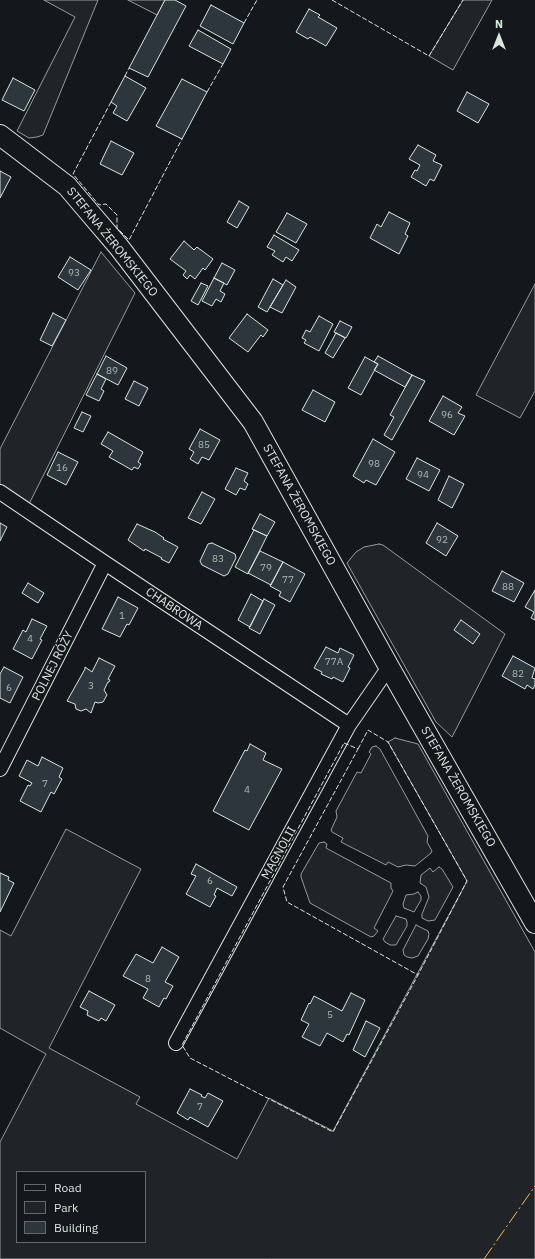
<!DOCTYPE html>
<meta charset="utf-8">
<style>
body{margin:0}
#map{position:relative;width:535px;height:1259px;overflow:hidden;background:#14181c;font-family:"IBM Plex Sans",sans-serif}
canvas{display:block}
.legend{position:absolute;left:16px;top:1171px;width:130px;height:72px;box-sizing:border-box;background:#14181c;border:1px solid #626a69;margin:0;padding:5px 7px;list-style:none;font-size:12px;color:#d8e6dc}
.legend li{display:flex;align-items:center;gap:8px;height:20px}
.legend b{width:20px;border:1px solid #626a69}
.north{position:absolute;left:479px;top:16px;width:40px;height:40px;-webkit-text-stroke:3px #14181c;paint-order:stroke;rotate:0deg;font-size:11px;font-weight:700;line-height:16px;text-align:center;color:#d8e6dc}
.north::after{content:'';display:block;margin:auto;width:14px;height:18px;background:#d8e6dc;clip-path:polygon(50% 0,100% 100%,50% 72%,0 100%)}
</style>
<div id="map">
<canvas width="535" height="1259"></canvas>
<ul class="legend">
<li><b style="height:5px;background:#14181c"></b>Road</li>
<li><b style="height:11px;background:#202428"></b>Park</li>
<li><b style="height:11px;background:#2c363c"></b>Building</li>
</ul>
<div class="north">N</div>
</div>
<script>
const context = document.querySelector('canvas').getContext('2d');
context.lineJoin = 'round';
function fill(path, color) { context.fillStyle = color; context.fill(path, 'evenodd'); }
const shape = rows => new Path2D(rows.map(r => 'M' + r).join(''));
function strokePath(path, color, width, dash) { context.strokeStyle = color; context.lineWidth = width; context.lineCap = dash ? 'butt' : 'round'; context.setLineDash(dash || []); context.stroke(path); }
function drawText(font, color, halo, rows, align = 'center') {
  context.font = font + ' "IBM Plex Sans",sans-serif'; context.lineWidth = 3; context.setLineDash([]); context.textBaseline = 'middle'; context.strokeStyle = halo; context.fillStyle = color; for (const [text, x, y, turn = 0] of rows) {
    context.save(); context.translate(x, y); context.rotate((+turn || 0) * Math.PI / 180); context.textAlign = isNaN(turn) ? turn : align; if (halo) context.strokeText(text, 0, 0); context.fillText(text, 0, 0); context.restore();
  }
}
const green = shape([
 [44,0,98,0,43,135,37,137,29,138,17,131,75,17,44,0],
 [128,0,165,0,157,15,128,0],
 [463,0,492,0,453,70,429,56,463,0],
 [101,252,135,293,29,504,0,485,0,449,101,252],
 [535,284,535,391,520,418,476,395,535,284],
 [379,544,383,545,505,634,452,737,436,722,347,563,356,552,364,547,379,544],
 [395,738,418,744,535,952,535,1259,0,1259,0,1142,46,1054,0,1028,0,930,11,936,66,829,141,869,49,1048,140,1097,136,1104,237,1159,269,1098,333,1131,467,881,388,742,395,738],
 [17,1172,145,1172,145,1242,17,1242,17,1172],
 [376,746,380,749,428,836,427,842,432,851,431,853,415,866,406,865,398,867,388,862,386,865,341,842,343,838,332,832,331,830,337,817,336,811,357,772,361,773,371,754,369,752,372,747,376,746],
 [324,842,327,844,326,848,391,883,391,888,393,891,374,928,378,931,374,936,371,937,310,903,301,877,301,874,319,843,324,842],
 [439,867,442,869,453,887,435,920,428,921,422,918,422,914,429,897,426,887,420,883,421,875,430,868,433,872,439,867],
 [418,892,421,896,421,900,414,912,404,908,403,904,406,895,414,894,418,892],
 [396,916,406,919,407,922,407,926,396,945,390,945,385,942,383,939,396,916],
 [416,925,428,931,429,934,428,939,418,956,412,958,407,957,404,955,403,950,416,925]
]);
fill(green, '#202428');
strokePath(green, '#939e99', 1);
const building = shape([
 [165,0,175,0,186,6,148,77,129,68,165,0],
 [211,5,244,23,233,44,200,26,211,5],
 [309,9,320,15,318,17,337,28,326,46,310,37,308,39,296,32,309,9],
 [198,30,231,49,223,64,189,46,198,30],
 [125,76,146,88,127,121,113,113,117,106,111,102,125,76],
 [13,78,35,90,24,111,2,100,13,78],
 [182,79,207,92,182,139,156,126,182,79],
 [467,92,489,104,478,123,457,111,467,92],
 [111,141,134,153,122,175,100,164,111,141],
 [418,145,436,155,433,161,442,165,434,181,430,179,426,186,411,177,415,170,417,171,420,165,409,159,418,145],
 [0,171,11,177,0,198,0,171],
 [239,201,249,207,237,228,227,222,239,201],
 [389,212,410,223,405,234,408,236,399,254,370,238,377,224,381,227,389,212],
 [287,213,307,224,296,243,276,232,287,213],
 [274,235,299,250,292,261,286,257,283,262,272,255,275,251,267,247,274,235],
 [184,241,194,250,197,247,213,259,205,270,203,268,195,279,190,275,187,279,183,275,186,271,170,259,184,241],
 [70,257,91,270,78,290,58,277,70,257],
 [222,263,235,270,227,285,214,278,222,263],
 [214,278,224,283,220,291,225,294,221,302,216,299,212,306,202,301,214,278],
 [273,279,283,285,267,312,258,307,273,279],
 [286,280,296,287,282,313,270,307,286,280],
 [201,283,208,286,198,305,191,301,201,283],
 [53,313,66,320,52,346,40,340,53,313],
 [247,314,268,330,263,337,261,335,248,352,229,338,247,314],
 [319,316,333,324,319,351,304,343,306,340,302,338,306,330,310,332,319,316],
 [340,321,352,327,346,338,334,332,340,321],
 [336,333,345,338,333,358,325,353,336,333],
 [106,356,127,368,118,385,97,374,106,356],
 [378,356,412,375,405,387,374,370,378,364,374,362,378,356],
 [365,357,378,364,361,395,348,388,365,357],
 [97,374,106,379,101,389,104,391,99,401,86,395,97,374],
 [412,375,425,381,392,440,384,435,394,417,390,415,412,375],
 [134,381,148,388,139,406,125,399,134,381],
 [313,390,335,402,325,422,302,410,313,390],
 [443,396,462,407,458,413,465,416,454,435,429,421,443,396],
 [82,412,91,416,83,432,74,428,82,412],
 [200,429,220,440,209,460,202,457,198,464,190,459,194,452,189,449,200,429],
 [108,432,143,452,138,462,141,464,138,469,134,467,132,470,109,457,113,451,101,444,108,432],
 [373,439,395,452,376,485,366,480,364,483,353,476,373,439],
 [58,452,78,462,66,485,47,475,58,452],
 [417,458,440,470,429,491,406,479,417,458],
 [236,468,248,473,244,481,248,484,245,490,240,488,236,495,225,489,236,468],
 [449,476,464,484,452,508,438,500,449,476],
 [202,492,215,499,201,524,188,518,202,492],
 [260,514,275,522,267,536,252,529,260,514],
 [0,523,7,527,0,541,0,523],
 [437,523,458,536,446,556,426,543,437,523],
 [137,524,155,532,164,538,163,539,178,547,169,563,161,559,162,558,145,549,144,551,128,540,137,524],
 [254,530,267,536,248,574,235,567,254,530],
 [212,543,235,554,236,558,228,574,224,576,202,565,200,561,208,544,212,543],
 [260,551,283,562,271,585,248,573,260,551],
 [283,562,305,574,290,602,279,596,281,592,270,586,283,562],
 [502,571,524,583,514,602,492,591,502,571],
 [28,583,44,593,38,603,22,593,28,583],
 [535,590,535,620,531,618,534,612,525,607,535,590],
 [251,594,263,601,250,627,238,620,251,594],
 [118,597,138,608,129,625,127,624,120,637,102,629,118,597],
 [264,599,275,605,260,634,249,628,264,599],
 [32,619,47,626,40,639,42,640,32,659,13,649,23,630,26,632,32,619],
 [461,620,480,634,473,644,454,630,461,620],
 [326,647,338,653,340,648,354,655,348,667,350,668,343,682,333,677,332,679,321,674,322,672,314,668,326,647],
 [513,656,535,668,532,678,535,679,535,685,533,689,527,685,525,689,502,676,513,656],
 [99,658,115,666,108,679,110,680,109,682,108,682,104,690,107,695,103,702,98,703,95,702,91,713,86,709,81,711,76,709,75,704,67,701,85,669,85,667,92,672,99,658],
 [4,667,23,677,10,703,0,698,0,674,4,667],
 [250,744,266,753,263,760,282,769,249,830,213,811,245,750,247,751,250,744],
 [42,757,63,768,59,777,62,779,54,794,51,792,41,812,20,801,28,785,30,786,32,783,19,776,27,760,38,766,42,757],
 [196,864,237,887,232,896,217,888,214,895,216,896,210,907,186,894,196,876,191,874,196,864],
 [0,873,9,877,8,880,14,883,0,912,0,873],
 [162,947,179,957,165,982,173,986,166,999,164,998,159,1007,143,998,148,989,123,976,136,954,153,963,162,947],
 [89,991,115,1005,106,1021,101,1018,99,1021,87,1015,88,1011,80,1007,89,991],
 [351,993,365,1000,349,1035,347,1034,343,1042,327,1033,320,1046,302,1037,309,1024,301,1020,309,1003,310,1004,314,996,342,1011,351,993],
 [366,1021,380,1028,365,1057,353,1050,366,1021],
 [190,1089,202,1095,201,1096,205,1098,208,1093,223,1101,208,1127,190,1117,188,1120,177,1113,190,1089]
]);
fill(building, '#2c363c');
strokePath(building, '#d8e6dc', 1);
const street = shape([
 [0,492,105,563,349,725],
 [0,769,105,563],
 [176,1043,349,725,389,667]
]);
const secondary = shape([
 [0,135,67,186,78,199,119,247,253,422,389,667,535,923]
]);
strokePath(street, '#d8e6dc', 16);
strokePath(secondary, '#d8e6dc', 22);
strokePath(street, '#14181c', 14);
strokePath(secondary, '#14181c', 20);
strokePath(shape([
 [332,0,429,56,463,0],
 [244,23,257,0],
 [125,76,129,68],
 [207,92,223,64],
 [111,102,73,174,99,205,106,204,117,215,117,228,129,240,182,139],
 [344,743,358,749,283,887,287,902,418,975,333,1132,190,1058,182,1045,344,743],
 [358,749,368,730,388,742,467,881,418,975]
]), '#d8e6dc', 1, [5, 2]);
strokePath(shape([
 [484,1259,535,1186]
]), '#ffb74d', 1, [14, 3, 2, 3]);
drawText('10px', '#adbab4', null, [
 ["93",74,273],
 ["89",112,371],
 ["96",447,415],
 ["85",204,445],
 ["98",374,464],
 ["16",62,468],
 ["94",423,475],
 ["92",442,540],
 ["83",218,559],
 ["79",266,568],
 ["77",288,580],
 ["88",508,587],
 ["1",122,616],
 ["4",30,639],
 ["77A",334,662],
 ["82",518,674],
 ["3",91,686],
 ["6",9,688],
 ["7",45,784],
 ["4",247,790],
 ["6",210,881],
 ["8",148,979],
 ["5",330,1015],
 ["7",200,1107]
]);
drawText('12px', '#d8e6dc', '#14181c', [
 ["STEFANA ŻEROMSKIEGO",112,242,51],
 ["STEFANA ŻEROMSKIEGO",299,505,61],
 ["CHABROWA",174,609,34],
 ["POLNEJ RÓŻY",53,666,-63],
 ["STEFANA ŻEROMSKIEGO",458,787,60],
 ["MAGNOLII",279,853,-61]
]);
</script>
